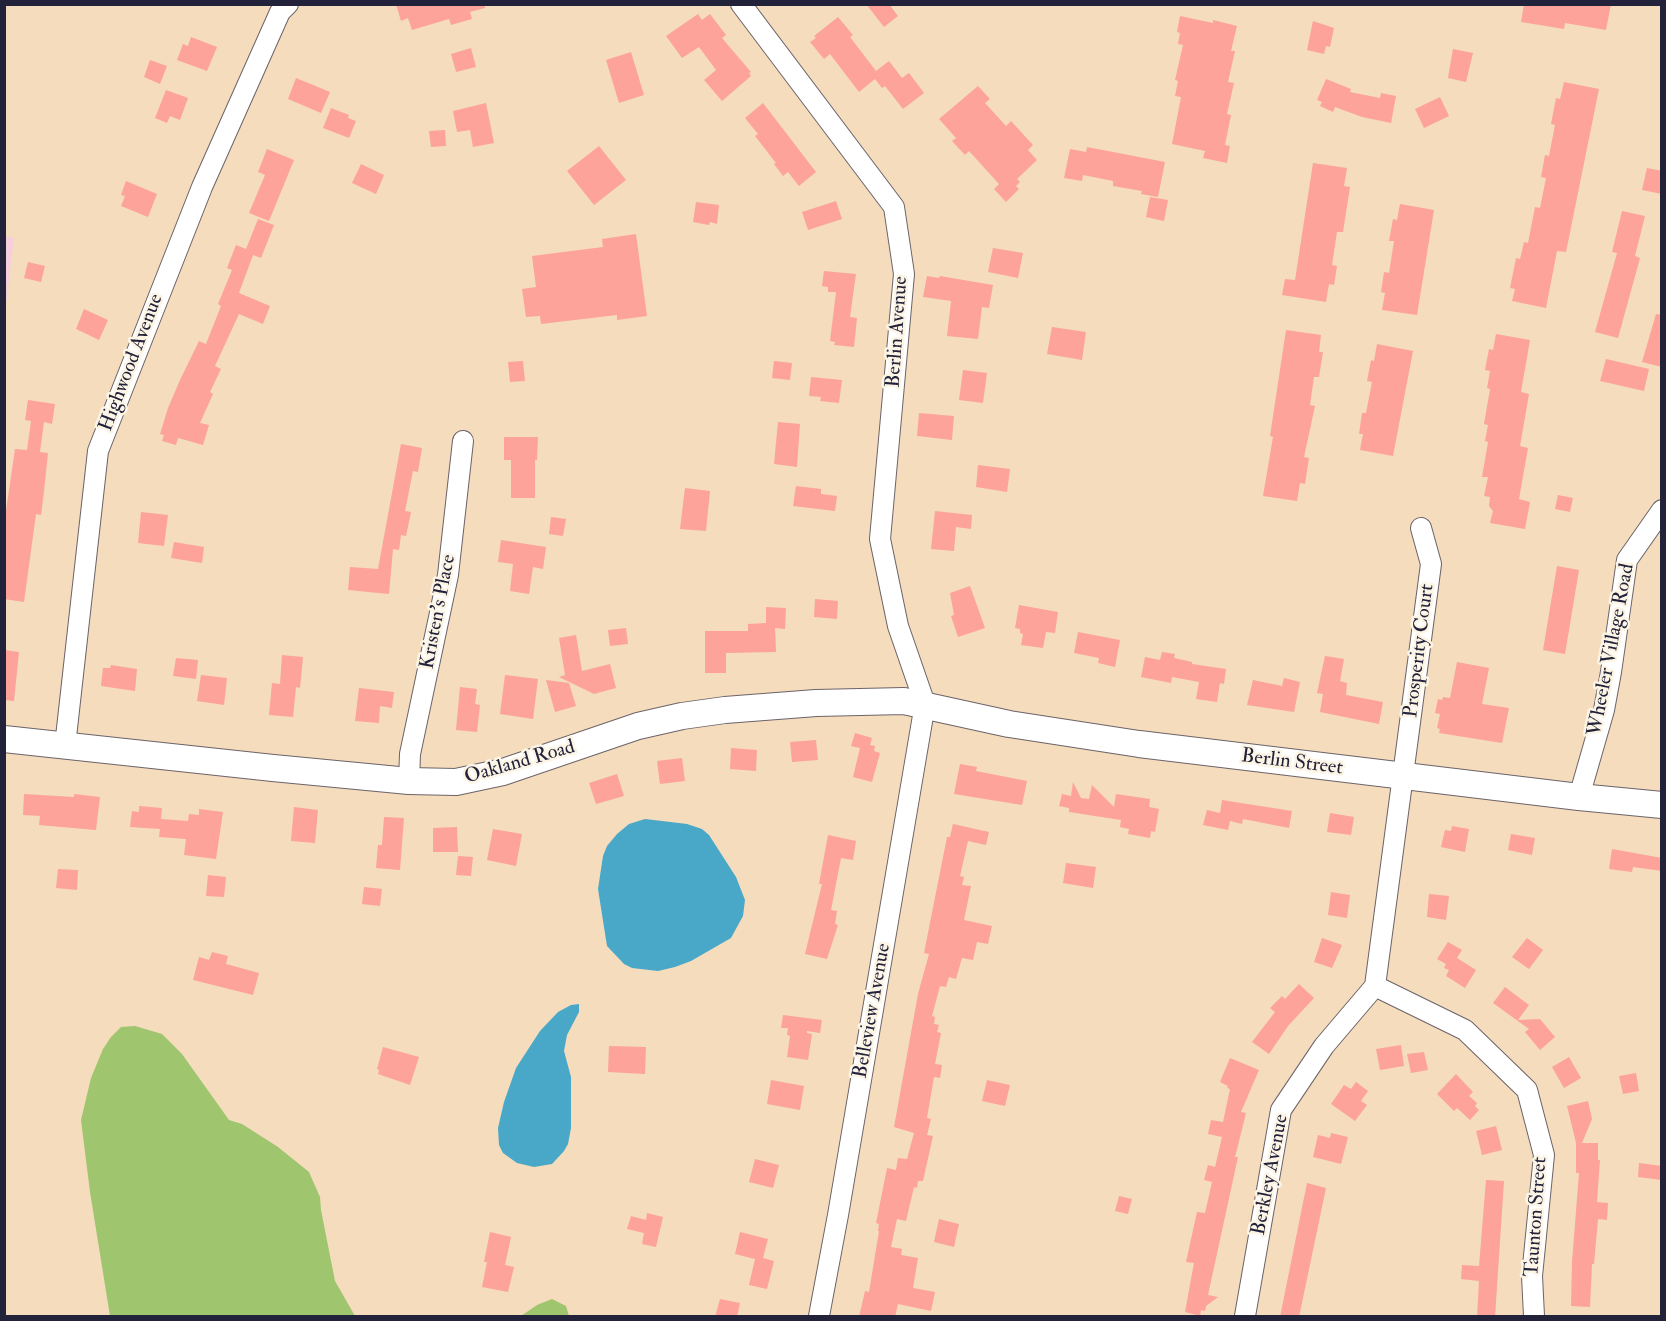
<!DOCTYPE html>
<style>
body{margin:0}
#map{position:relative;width:1666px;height:1321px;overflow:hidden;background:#f4dcbd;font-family:"IM FELL Double Pica",serif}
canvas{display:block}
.frame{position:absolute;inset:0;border:6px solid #22223b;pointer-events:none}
</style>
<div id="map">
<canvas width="1666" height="1321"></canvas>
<div class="frame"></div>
</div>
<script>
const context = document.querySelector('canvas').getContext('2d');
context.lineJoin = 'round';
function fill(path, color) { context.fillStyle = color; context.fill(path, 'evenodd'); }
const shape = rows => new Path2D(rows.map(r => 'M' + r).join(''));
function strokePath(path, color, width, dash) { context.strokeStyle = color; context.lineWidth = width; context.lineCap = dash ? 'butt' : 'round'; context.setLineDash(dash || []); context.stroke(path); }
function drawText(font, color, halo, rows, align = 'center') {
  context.font = font + ' "IM FELL Double Pica",serif'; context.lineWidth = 5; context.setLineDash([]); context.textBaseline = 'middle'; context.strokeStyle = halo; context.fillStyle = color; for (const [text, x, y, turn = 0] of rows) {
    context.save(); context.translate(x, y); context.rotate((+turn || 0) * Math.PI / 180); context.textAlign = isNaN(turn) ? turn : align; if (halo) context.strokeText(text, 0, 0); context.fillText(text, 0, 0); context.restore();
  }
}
fill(shape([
 [5,236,14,238,5,313,4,236]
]), '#f5cfdc');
fill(shape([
 [135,1026,162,1034,182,1054,229,1120,242,1124,278,1147,309,1172,320,1197,321,1210,335,1281,355,1316,110,1316,90,1192,81,1120,91,1078,103,1049,111,1037,121,1027],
 [552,1299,566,1306,569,1316,521,1316,537,1305]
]), '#9fc56f');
fill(shape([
 [645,819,687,824,702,829,709,835,736,877,745,900,743,916,731,938,691,961,675,967,658,971,632,968,624,964,607,946,598,889,603,856,607,846,617,834,629,824],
 [579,1004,579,1012,567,1035,564,1051,571,1077,571,1128,568,1144,564,1151,552,1164,534,1167,517,1163,503,1153,499,1145,498,1128,504,1102,516,1068,540,1031,558,1012,571,1005]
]), '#49a7c8');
fill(shape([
 [396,4,485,4,485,8,470,12,472,19,451,25,449,19,412,30,408,18,401,21],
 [866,4,889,4,898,16,884,27],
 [1524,4,1611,4,1606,30,1565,23,1564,29,1521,22],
 [698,14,702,20,710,14,726,35,722,38,751,72,749,73,751,76,722,101,704,80,716,70,699,47,682,58,666,36],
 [1180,16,1213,23,1213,20,1237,26,1231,51,1235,51,1228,82,1234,83,1227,114,1231,115,1225,145,1230,146,1227,163,1203,158,1205,151,1172,144,1181,97,1175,96,1178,81,1175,80,1183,45,1178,44,1180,33,1177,32],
 [838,17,853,35,850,37,876,71,889,61,902,78,909,73,924,93,903,109,885,86,882,88,875,79,859,92,830,54,824,59,810,42,816,38,814,36],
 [1313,21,1334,28,1330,47,1326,46,1324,54,1307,50],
 [191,37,217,47,207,71,177,60,183,44,188,46],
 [471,48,476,67,456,72,451,54],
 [1453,49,1473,53,1466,82,1448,78],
 [631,52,644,95,619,103,606,60],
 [150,60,167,66,160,84,144,77],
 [296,78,330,92,321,113,288,99],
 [1326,79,1351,89,1350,92,1380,98,1381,93,1396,96,1391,123,1362,117,1335,107,1333,112,1320,106,1322,102,1317,100],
 [1564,82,1599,89,1566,252,1557,251,1546,308,1512,301,1515,289,1510,288,1516,258,1520,259,1524,242,1528,243,1535,207,1540,208,1546,178,1541,177,1545,155,1549,156,1555,125,1551,124,1556,98,1560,99],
 [978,86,990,99,985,103,1006,126,1011,121,1033,145,1028,150,1037,160,1017,179,1020,182,1016,186,1019,189,1006,202,994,189,999,184,969,151,965,155,952,141,956,138,939,119],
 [166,90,188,98,180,120,170,116,167,123,155,118],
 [1440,97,1449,116,1424,128,1415,109],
 [486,103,494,143,473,147,470,130,457,132,453,111],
 [763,103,816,172,799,186,788,172,783,176,774,164,776,163,755,136,758,134,745,118],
 [331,108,349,115,348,118,356,121,349,138,323,128],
 [445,130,446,146,431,147,429,131],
 [599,146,626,180,594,205,567,171],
 [1087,147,1165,162,1158,197,1141,194,1142,191,1113,186,1113,181,1083,175,1082,181,1064,178,1070,149,1086,152],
 [267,149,294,160,269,221,249,213,265,175,258,172],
 [1313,163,1347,168,1344,186,1350,187,1343,232,1337,232,1332,265,1337,266,1334,285,1329,284,1326,302,1282,295,1285,279,1295,280],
 [361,164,384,175,376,194,352,183],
 [1647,168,1662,171,1662,194,1642,190],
 [126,181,157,194,148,217,121,206,125,196,121,195],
 [1150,197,1168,200,1164,221,1146,217],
 [836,201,842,219,808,230,802,212],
 [696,202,719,205,717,224,710,222,709,225,693,222],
 [1400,204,1434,210,1417,315,1382,310,1385,293,1381,292,1384,272,1389,273,1394,241,1389,241,1393,219,1397,220],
 [1622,211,1645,216,1635,256,1640,258,1618,338,1595,332,1617,253,1612,252],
 [258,219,274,225,261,258,253,255,239,293,270,306,263,324,239,314,215,366,221,369,210,392,213,394,200,423,209,425,203,445,178,438,176,445,162,441,164,435,160,434,168,408,180,380,199,341,206,344,221,306,218,304,232,270,227,268,236,245,246,249],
 [636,234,647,316,617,320,617,315,541,324,540,316,526,317,522,289,536,287,532,256,603,247,602,239],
 [993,248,1023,253,1018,278,988,272],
 [28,262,45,266,41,282,24,278],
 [824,271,856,274,850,317,857,318,854,347,834,345,835,342,830,341,836,292,828,292,828,287,822,286],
 [927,276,939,278,940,276,993,285,989,308,982,307,978,339,947,336,951,301,923,297],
 [84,309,108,320,99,340,76,329],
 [1656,314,1662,315,1662,367,1642,362],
 [1052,327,1086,332,1082,360,1047,354],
 [1286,330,1321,335,1319,352,1323,352,1319,377,1314,377,1310,405,1315,406,1304,457,1309,458,1305,484,1300,483,1297,501,1263,496,1273,437,1270,436],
 [1496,334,1530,340,1521,392,1529,394,1520,446,1528,448,1519,499,1530,502,1525,529,1490,523,1493,511,1489,506,1490,497,1484,496,1488,477,1482,477,1488,442,1485,441,1488,425,1484,424,1490,389,1487,388,1490,371,1485,370,1489,349,1493,350],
 [1377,344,1413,351,1393,456,1360,450,1363,434,1359,434,1362,413,1366,413,1372,382,1367,381,1371,360,1374,361],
 [1606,359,1649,369,1644,391,1600,381],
 [523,361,525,381,510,382,508,362],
 [774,361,792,363,790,380,772,378],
 [963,370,987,373,983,403,959,400],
 [811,377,842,380,839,403,820,401,821,397,809,396],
 [28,400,55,404,52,424,44,422,40,452,48,453,44,491,41,515,36,514,24,602,4,599,4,524,15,449,27,450,31,421,25,420],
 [919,413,954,416,952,440,917,436],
 [778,422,800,424,797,467,774,464],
 [504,437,538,437,537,460,535,460,535,498,511,498,511,460,504,460],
 [401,444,422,448,418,472,413,471,405,511,411,512,406,536,401,535,399,550,393,549,389,594,348,590,350,567,378,569],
 [978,465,1010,469,1007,492,976,487],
 [796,486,821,489,821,494,837,496,835,511,793,506],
 [685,488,710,491,706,531,680,529],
 [1558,495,1573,498,1570,512,1555,509],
 [935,511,972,515,971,529,956,527,954,551,931,549],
 [141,512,168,515,164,546,138,543],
 [551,517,566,519,563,536,549,534],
 [501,540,546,547,543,569,533,567,529,594,510,591,513,564,498,562],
 [174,542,204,547,202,563,171,558],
 [1557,566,1579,570,1565,654,1543,650],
 [970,586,985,628,958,637,951,616,954,615,950,593],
 [815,599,838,601,837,619,814,617],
 [1019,605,1058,612,1055,633,1046,632,1043,648,1021,645,1023,634,1020,633,1020,629,1015,628],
 [766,607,786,608,785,629,775,628,776,652,726,653,726,673,705,673,705,631,748,631,748,624,766,623],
 [626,628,628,644,610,646,608,630],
 [1078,632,1120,640,1115,667,1098,663,1099,658,1074,653],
 [576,635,582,671,610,664,616,688,594,694,559,677,565,675,559,638],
 [4,650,19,652,14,701,4,700],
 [1162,652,1175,654,1174,658,1192,662,1192,664,1226,669,1224,684,1220,683,1217,702,1196,699,1199,682,1172,677,1171,683,1141,677,1145,657,1160,660],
 [282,655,303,657,300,688,296,687,293,717,269,715,272,683,280,684],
 [1325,656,1344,659,1340,681,1347,683,1346,695,1383,702,1379,724,1320,712,1323,694,1317,693],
 [176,658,198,660,196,679,173,676],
 [1457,662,1489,668,1482,704,1509,708,1502,743,1439,733,1440,729,1437,728,1440,714,1435,713,1438,699,1442,700,1443,697,1450,698],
 [111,665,137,669,135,691,101,686,103,668,110,668],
 [201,675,227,678,224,705,197,701],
 [505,675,538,679,533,719,500,714],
 [1284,678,1300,682,1294,712,1247,705,1253,680,1282,686],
 [546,680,569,683,576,706,555,712],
 [460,687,477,689,475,704,480,705,477,732,456,730],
 [359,688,394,692,392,708,380,706,379,723,355,721],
 [855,733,872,738,870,745,875,746,874,751,880,753,872,782,853,777,860,748,851,746],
 [816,740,818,760,792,762,790,742],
 [731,748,757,750,756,771,730,769],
 [682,758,685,781,660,784,657,761],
 [960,764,977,767,976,771,1027,781,1022,805,954,794],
 [617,774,624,796,596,804,589,783],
 [1073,782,1081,798,1089,799,1092,785,1114,807,1116,794,1150,799,1149,807,1159,809,1155,832,1151,831,1150,838,1128,834,1129,829,1120,827,1121,820,1069,812,1069,808,1059,806,1062,794,1071,796],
 [24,794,74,797,74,794,100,797,96,830,39,825,40,816,23,815],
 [1222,800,1292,811,1289,828,1243,819,1242,824,1230,821,1228,830,1203,825,1207,810,1220,813],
 [139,806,162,808,161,819,188,821,189,814,199,815,199,809,223,812,216,859,184,855,186,839,159,837,160,829,130,827,132,811,139,812],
 [294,807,318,810,315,843,291,841],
 [1330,813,1354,817,1351,835,1327,832],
 [384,817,404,818,400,870,376,868,378,845,382,845],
 [953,824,989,832,986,845,968,841,960,876,964,877,962,885,971,886,964,920,992,926,988,944,977,942,973,960,962,958,956,979,949,977,946,987,940,986,932,1016,935,1017,934,1024,939,1025,937,1032,941,1033,935,1064,942,1065,940,1078,934,1077,927,1118,931,1119,927,1135,933,1136,923,1181,918,1181,917,1188,914,1187,906,1221,897,1219,891,1247,902,1249,901,1255,918,1258,913,1288,935,1292,931,1311,898,1304,895,1317,859,1317,865,1291,869,1292,879,1231,878,1231,879,1224,876,1223,887,1168,896,1170,898,1158,907,1159,914,1133,894,1127,918,994,929,954,924,953,947,837,950,837],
 [1452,826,1469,829,1465,852,1441,847,1445,830,1451,831],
 [457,827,458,852,433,852,433,828],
 [493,829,522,834,516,866,487,860],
 [1511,834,1535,838,1532,855,1508,850],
 [828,835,856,841,853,860,841,858,831,910,837,911,835,924,838,925,827,959,805,954,822,884,819,884],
 [1612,849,1662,858,1662,871,1633,867,1632,872,1609,869],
 [458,856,473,857,471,876,456,875],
 [1066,863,1096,867,1093,888,1063,883],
 [58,869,78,870,77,890,56,888],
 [208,875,226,877,224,897,206,896],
 [364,887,382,889,380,906,362,904],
 [1331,892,1350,895,1347,918,1328,915],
 [1429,894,1449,896,1446,920,1427,917],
 [1322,938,1342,945,1332,968,1314,962],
 [1527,938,1543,950,1529,969,1512,957],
 [1448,942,1462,950,1457,958,1476,970,1465,988,1446,976,1449,970,1444,968,1446,964,1437,959],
 [212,952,228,956,226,964,259,973,253,995,193,980,199,957,209,960],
 [1299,984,1314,998,1288,1026,1269,1054,1252,1042,1275,1012,1270,1008,1282,996,1285,999],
 [1505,987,1529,1005,1518,1020,1540,1019,1555,1037,1540,1050,1525,1032,1529,1029,1493,1003],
 [783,1015,822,1020,820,1033,807,1031,807,1033,812,1034,808,1060,787,1057,790,1036,787,1035,788,1028,781,1028],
 [1401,1045,1404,1066,1380,1070,1376,1049],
 [609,1046,646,1047,645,1074,608,1072],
 [383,1047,419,1057,410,1085,378,1074,379,1070,377,1069],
 [1424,1052,1428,1070,1411,1073,1407,1054],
 [1569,1057,1581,1078,1564,1088,1552,1067],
 [1230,1058,1259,1070,1241,1112,1246,1113,1235,1157,1238,1157,1208,1295,1218,1297,1206,1306,1205,1311,1201,1310,1200,1316,1185,1312,1194,1263,1186,1262,1197,1212,1205,1213,1212,1182,1204,1180,1208,1165,1215,1167,1222,1137,1208,1134,1211,1120,1223,1122,1230,1089,1227,1088,1228,1086,1220,1082],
 [1636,1073,1639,1091,1623,1094,1619,1076],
 [1456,1074,1473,1092,1469,1096,1477,1103,1475,1106,1479,1110,1470,1120,1457,1108,1454,1111,1437,1094],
 [771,1080,804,1086,800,1110,767,1104],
 [987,1080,1010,1085,1005,1106,982,1101],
 [1356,1082,1368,1091,1361,1101,1367,1105,1355,1121,1331,1104,1344,1085,1351,1089],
 [1588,1101,1592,1119,1582,1143,1598,1143,1598,1160,1600,1160,1597,1202,1608,1203,1607,1220,1598,1219,1594,1264,1592,1264,1590,1307,1571,1306,1572,1262,1579,1173,1576,1173,1576,1143,1567,1106],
 [1496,1126,1502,1150,1482,1155,1476,1131],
 [1331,1133,1348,1137,1341,1164,1313,1157,1318,1135,1330,1138],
 [755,1159,779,1165,773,1188,749,1182],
 [1639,1163,1662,1166,1661,1180,1638,1177],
 [1486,1180,1504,1181,1495,1317,1477,1317,1479,1281,1461,1279,1462,1265,1479,1266],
 [1307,1183,1326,1188,1299,1317,1280,1317],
 [1119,1196,1132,1199,1128,1214,1115,1211],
 [647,1213,663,1217,656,1247,642,1244,644,1233,627,1229,631,1216,646,1220],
 [939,1219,959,1224,954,1247,934,1242],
 [490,1232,511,1237,505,1265,514,1267,508,1292,482,1287,487,1262,484,1262],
 [740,1232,768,1239,763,1258,774,1261,767,1289,749,1285,755,1259,735,1254],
 [720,1299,740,1303,737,1317,715,1317]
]), '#fda399');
const minor = shape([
 [741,4,894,207,904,274,880,539,898,626,925,704,838,1215,819,1316],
 [65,746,98,451,202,187,280,12,288,4],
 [409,781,410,754,448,575,463,441],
 [1579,797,1604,710,1611,672,1627,560,1662,510],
 [1375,986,1465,1030,1527,1090,1544,1155,1532,1276,1534,1316],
 [1245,1316,1281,1110,1324,1046,1375,986,1431,564,1421,528]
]);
const major = shape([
 [4,739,273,768,409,781,456,782,503,772,638,726,682,716,725,710,816,703,904,701,1009,724,1139,744,1579,797,1662,805]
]);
strokePath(minor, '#6c6368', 22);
strokePath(major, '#6c6368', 28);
strokePath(minor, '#fff', 20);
strokePath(major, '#fff', 26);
drawText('20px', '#22223b', '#fcf5e5', [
 ["Berlin Avenue",898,332,-86],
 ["Highwood Avenue",132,363,-69],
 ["Kristen's Place",439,612,-79],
 ["Wheeler Village Road",1612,650,-79],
 ["Prosperity Court",1420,651,-83],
 ["Oakland Road",520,763,-16],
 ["Berlin Street",1292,763,7],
 ["Belleview Avenue",873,1011,-80],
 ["Berkley Avenue",1271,1175,-79],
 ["Taunton Street",1537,1217,-86]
]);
</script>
